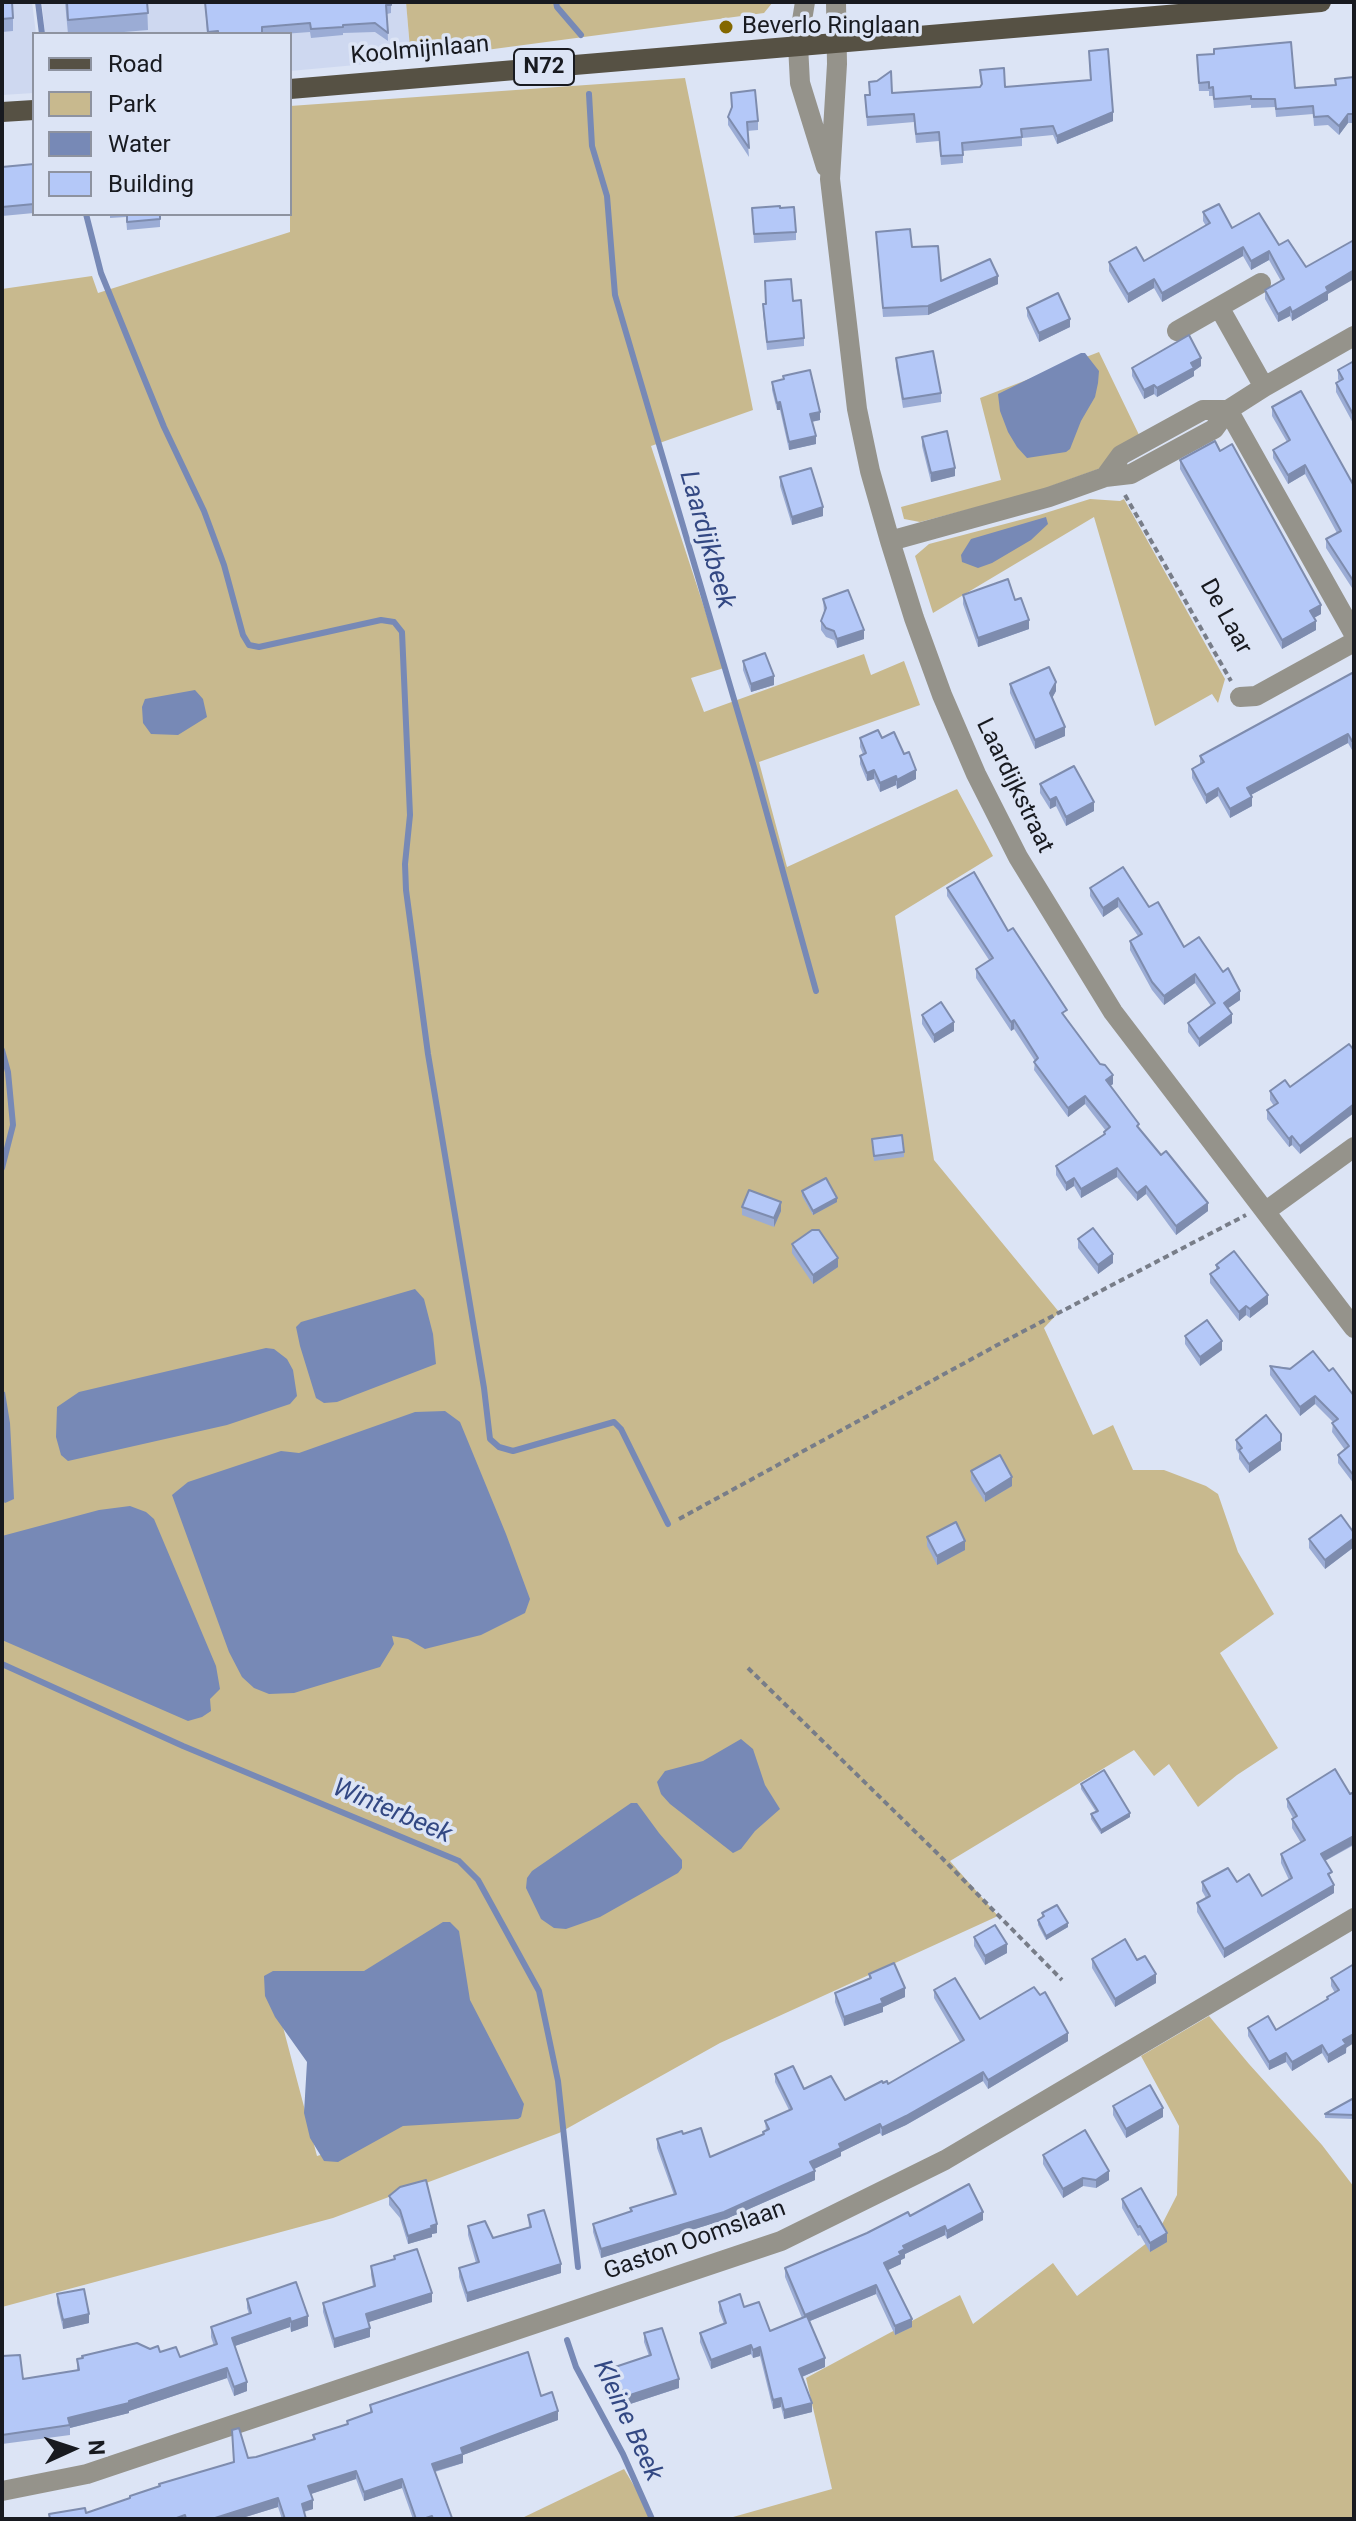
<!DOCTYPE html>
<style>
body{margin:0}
#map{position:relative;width:1356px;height:2521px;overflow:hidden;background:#dce4f5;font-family:Roboto,sans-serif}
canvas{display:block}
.frame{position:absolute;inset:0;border:4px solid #181a20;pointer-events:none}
.legend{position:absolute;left:32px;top:32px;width:260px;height:184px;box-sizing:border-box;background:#dce4f5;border:2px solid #8e93a0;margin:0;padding:10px 14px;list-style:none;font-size:24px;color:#181a20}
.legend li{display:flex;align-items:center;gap:16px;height:40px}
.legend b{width:40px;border:2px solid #8e93a0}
.north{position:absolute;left:32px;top:2409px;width:80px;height:80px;-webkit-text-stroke:6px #dce4f5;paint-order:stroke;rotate:87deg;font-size:22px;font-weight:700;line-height:32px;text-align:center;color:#181a20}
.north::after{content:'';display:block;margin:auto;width:28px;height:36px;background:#181a20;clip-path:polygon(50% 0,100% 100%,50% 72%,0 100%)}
</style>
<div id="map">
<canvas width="1356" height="2521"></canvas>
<div class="frame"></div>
<ul class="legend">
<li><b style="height:10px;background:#565144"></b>Road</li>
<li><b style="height:22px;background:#c8b98e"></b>Park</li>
<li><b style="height:22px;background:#7789b6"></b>Water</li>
<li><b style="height:22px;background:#b4c8f8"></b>Building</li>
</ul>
<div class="north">N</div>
</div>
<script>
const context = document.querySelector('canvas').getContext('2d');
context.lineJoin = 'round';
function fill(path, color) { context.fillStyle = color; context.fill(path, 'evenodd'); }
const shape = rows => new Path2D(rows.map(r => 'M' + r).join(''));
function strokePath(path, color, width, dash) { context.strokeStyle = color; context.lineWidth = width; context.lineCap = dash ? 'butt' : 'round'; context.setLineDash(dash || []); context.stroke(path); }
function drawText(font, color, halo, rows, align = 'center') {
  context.font = font + ' Roboto,sans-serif'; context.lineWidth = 7; context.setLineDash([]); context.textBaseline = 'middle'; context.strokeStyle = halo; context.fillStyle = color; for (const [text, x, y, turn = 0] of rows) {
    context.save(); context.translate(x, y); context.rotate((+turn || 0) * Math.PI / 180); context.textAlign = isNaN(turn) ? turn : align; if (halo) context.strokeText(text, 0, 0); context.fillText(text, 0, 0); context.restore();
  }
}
fill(shape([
 [2,2,32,2,36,34,34,34,34,93,2,95],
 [42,2,406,2,411,60,290,71,290,34,45,34]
]), '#ced8f0');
fill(shape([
 [406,2,773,2,764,13,411,60],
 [685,78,753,410,651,446,724,668,691,678,704,712,864,654,871,675,904,661,920,705,759,762,787,867,957,789,993,856,895,916,934,1160,1059,1312,1044,1328,1093,1435,1113,1425,1133,1470,1164,1470,1206,1486,1218,1494,1238,1552,1274,1614,1220,1653,1278,1748,1237,1775,1198,1807,1169,1764,1154,1776,1134,1750,950,1861,998,1916,720,2043,559,2133,333,2218,2,2307,2,289,92,276,98,293,290,232,290,106],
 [375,1968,334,2151,317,2156,278,2008],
 [1099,352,1141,439,1101,468,1032,493,920,522,904,519,901,507,1001,480,980,398],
 [1090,499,1120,501,1124,499,1225,679,1218,703,1212,694,1155,726,1094,517,933,613,915,556,929,544,1039,515],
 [1209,2016,1249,2064,1322,2145,1354,2187,1354,2519,726,2519,832,2489,806,2378,960,2295,973,2324,1053,2263,1077,2296,1156,2236,1177,2195,1179,2126,1141,2056],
 [624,2469,654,2519,520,2519]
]), '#c8b98e');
fill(shape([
 [1081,353,1085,353,1099,371,1098,383,1095,397,1081,421,1070,449,1066,452,1027,458,1017,447,1008,432,1000,411,998,394],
 [1046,517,1048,524,1031,540,992,563,978,568,962,562,961,555,971,539],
 [195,690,203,699,207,717,178,735,151,734,143,723,142,707,145,699],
 [415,1289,424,1299,433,1334,436,1364,337,1402,324,1403,316,1398,300,1346,296,1327,301,1322],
 [266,1348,274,1349,287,1359,293,1370,297,1396,290,1404,227,1425,68,1461,61,1455,56,1437,57,1407,79,1392],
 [2,1391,5,1392,10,1423,14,1499,5,1503,2,1500],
 [445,1411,460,1422,506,1534,530,1599,525,1613,481,1635,425,1649,408,1639,392,1636,394,1644,380,1667,294,1693,269,1694,254,1688,242,1677,229,1652,172,1495,188,1482,281,1451,299,1453,415,1412],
 [130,1506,146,1512,154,1519,216,1666,220,1689,210,1699,211,1711,202,1717,188,1721,2,1640,2,1536,99,1510],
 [741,1739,753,1749,765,1785,780,1809,755,1831,741,1849,733,1853,670,1804,661,1794,657,1782,665,1771,703,1761],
 [631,1803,637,1803,659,1833,682,1860,682,1868,678,1873,600,1917,566,1929,554,1928,541,1919,526,1888,527,1878,532,1871],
 [443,1922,450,1922,459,1931,470,2000,524,2104,521,2117,518,2119,403,2126,338,2162,324,2161,310,2138,304,2113,307,2062,275,2017,265,1996,264,1976,273,1971,364,1971]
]), '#7789b6');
strokePath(shape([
 [38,2,42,34],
 [556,2,557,7,581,35],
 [589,94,592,146,607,196,615,295,754,767,816,991],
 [86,214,101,273,164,427,204,511,224,565,243,635,249,645,259,647,381,620,394,622,402,632,410,815,405,864,406,890,428,1054,484,1388,490,1439,499,1447,513,1451,614,1422,621,1429,668,1524],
 [2,1050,8,1072,13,1125,2,1168],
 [2,1664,183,1746,459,1861,478,1880,539,1991,558,2081,578,2267],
 [567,2340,576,2367,623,2454,652,2519]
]), '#7789b6', 6);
strokePath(shape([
 [1125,495,1231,681],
 [679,1519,1001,1343,1246,1215],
 [748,1668,936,1852,1062,1980]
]), '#787d88', 4, [6, 4]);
strokePath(shape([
 [805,2,798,45,800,83,826,167],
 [836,2,837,64,830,179,857,409,870,471,890,541,914,618,942,695,976,774,1018,857,1113,1012,1354,1328],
 [1219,307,1264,387],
 [1177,331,1261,283],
 [1105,477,1121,455,1203,410,1228,410,1264,387,1354,336],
 [890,541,1049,497,1105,477,1131,474,1214,429,1228,410,1354,634],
 [1240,697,1256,696,1354,642],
 [1266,1211,1354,1147],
 [2,2491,87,2474,781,2241,945,2160,1354,1918]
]), '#95938b', 20);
strokePath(shape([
 [290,89,1321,2],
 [2,112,34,110]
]), '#565144', 20);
fill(shape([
 [2,2,13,18,13,31,2,32],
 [65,2,147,2,148,30,100,34,68,34],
 [205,2,391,2,391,13,387,14,388,41,375,32,343,33,343,35,311,38,310,32,283,34,207,34],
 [1089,51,1113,121,1057,144,1053,135,1022,138,1022,146,963,151,963,163,941,165,939,141,916,143,914,122,867,126,865,95,869,95,869,82,892,93,980,87,981,85,980,70,1005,87,1090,80],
 [1197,55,1295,88,1335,85,1354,77,1354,123,1348,123,1339,135,1328,125,1314,126,1313,114,1276,117,1275,107,1251,108,1251,105,1214,108,1213,96,1209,96,1209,91,1199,91],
 [731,93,758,121,758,130,747,131,749,157,728,125,728,117,732,108],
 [34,164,34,213,2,216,2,167],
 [752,208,780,208,796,232,796,240,754,243],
 [1203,212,1232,228,1279,245,1306,267,1328,294,1328,300,1292,321,1290,316,1278,322,1265,299,1265,290,1281,281,1269,260,1251,270,1243,256,1162,302,1154,288,1128,303,1109,271,1109,262,1144,261,1206,226,1203,221],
 [110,214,160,214,160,227,127,230,126,217,110,218],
 [876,232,912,247,941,281,998,284,928,315,883,317],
 [765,281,793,301,804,338,804,346,767,350,763,312,763,304,766,304],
 [1027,308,1070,327,1039,342,1027,316],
 [896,358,941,393,941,402,903,408,896,366],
 [1354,361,1354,425,1336,392,1336,383,1339,381,1338,379,1338,370],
 [1201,366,1194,371,1194,376,1157,397,1154,394,1144,399,1132,376,1132,368],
 [772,382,820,420,812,422,816,444,789,450,780,410,777,410,772,390],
 [1272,407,1354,486,1354,591,1326,548,1326,539,1337,533,1305,474,1288,484,1273,458,1273,450,1287,442,1272,416],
 [922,437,955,476,931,482,922,446],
 [1220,451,1321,614,1314,618,1316,630,1282,649,1180,469,1180,460],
 [780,477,823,516,792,525,780,486],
 [963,595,1015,600,1029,629,978,647,963,604],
 [823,599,864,639,837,648,834,640,826,637,821,630,821,621,824,612],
 [743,661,774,685,751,692,743,670],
 [1354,672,1354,749,1352,750,1348,743,1251,795,1252,806,1230,818,1218,796,1206,804,1192,778,1192,769,1200,764,1200,756],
 [1010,684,1056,691,1052,698,1065,736,1035,749,1010,693],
 [860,738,882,738,916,779,897,789,896,785,880,792,874,779,867,781,860,764,860,756,863,754,860,747],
 [1040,784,1094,811,1066,826,1056,806,1050,809,1040,793],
 [947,888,1008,931,1067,1019,1066,1019,1113,1084,1110,1086,1139,1128,1208,1211,1176,1235,1146,1194,1137,1201,1117,1177,1081,1198,1074,1186,1066,1191,1056,1175,1056,1166,1104,1135,1104,1132,1106,1131,1085,1104,1068,1117,1034,1070,1035,1061,1014,1029,1011,1031,976,978,976,969,989,960,947,896],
 [1090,888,1149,907,1184,947,1240,1000,1228,1008,1232,1023,1199,1047,1188,1032,1188,1023,1211,1006,1195,983,1164,1005,1152,990,1130,950,1130,941,1138,936,1118,907,1103,917,1090,896],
 [922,1015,954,1031,934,1043,922,1024],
 [1349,1044,1300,1154,1292,1145,1289,1147,1267,1119,1267,1110,1274,1106,1270,1100,1270,1091,1290,1087],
 [872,1139,904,1152,904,1157,874,1161],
 [802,1191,837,1202,813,1215,802,1196],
 [742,1207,781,1211,774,1227,742,1215],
 [1078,1239,1113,1263,1098,1274,1078,1248],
 [792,1244,838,1267,813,1284,792,1253],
 [1216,1265,1268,1304,1250,1318,1246,1315,1239,1321,1210,1283,1210,1274,1216,1270],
 [1185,1336,1222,1350,1200,1366,1185,1344],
 [1270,1366,1329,1371,1354,1396,1354,1484,1338,1463,1338,1455,1345,1450,1332,1432,1333,1422,1315,1404,1300,1416,1270,1375],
 [1236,1440,1281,1450,1249,1473,1239,1459,1239,1454,1236,1449],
 [971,1471,1012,1486,985,1502,971,1480],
 [1354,1533,1354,1547,1325,1569,1309,1548,1309,1539],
 [927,1537,965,1550,937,1565,927,1546],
 [1081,1784,1130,1817,1101,1834,1091,1819,1091,1814,1096,1812,1081,1789],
 [1354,1792,1354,1845,1325,1861,1332,1881,1334,1893,1224,1958,1197,1912,1197,1903,1206,1898,1202,1891,1202,1882,1237,1882,1262,1896,1289,1880,1281,1863,1281,1854,1301,1843,1292,1828,1292,1819,1293,1818,1287,1807,1287,1799,1350,1794],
 [1042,1913,1068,1927,1046,1940,1038,1925,1038,1920,1042,1917],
 [974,1937,1007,1953,985,1965,974,1946],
 [1092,1959,1137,1960,1156,1983,1115,2007,1092,1968],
 [1354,1964,1346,2053,1328,2063,1322,2053,1292,2071,1286,2062,1269,2070,1248,2036,1248,2028,1276,2030,1327,2000,1327,1997,1335,1993,1331,1986,1331,1978],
 [869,1974,905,1997,883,2007,883,2012,844,2026,835,2002,835,1993,869,1978],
 [934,1990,980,2019,1068,2041,988,2089,983,2081,906,2125,882,2136,880,2133,841,2152,841,2156,814,2169,815,2180,724,2220,601,2258,593,2232,593,2224,630,2212,630,2208,674,2195,657,2148,657,2139,683,2134,710,2157,763,2135,763,2132,766,2131,765,2121,789,2110,775,2082,775,2074,804,2089,845,2100,883,2083,888,2084,960,2042,934,1998],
 [1354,2098,1354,2119,1325,2118,1325,2114],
 [1113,2106,1163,2117,1126,2138,1113,2115],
 [1043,2155,1109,2180,1096,2188,1083,2186,1063,2198,1043,2164],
 [389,2196,437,2233,432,2234,432,2237,408,2244,400,2218,389,2205],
 [1122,2199,1167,2242,1150,2252,1140,2235,1138,2236,1122,2208],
 [528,2215,561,2273,467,2302,459,2277,459,2268,476,2263,468,2235,468,2226,493,2238,529,2227],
 [910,2216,983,2220,947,2239,945,2235,905,2254,905,2258,901,2260,901,2264,888,2270,912,2327,895,2335,876,2294,810,2321,825,2367,802,2377,812,2412,784,2419,781,2407,773,2409,760,2356,753,2358,751,2354,711,2369,700,2342,700,2333,724,2324,719,2311,719,2302,744,2307,770,2331,802,2318,785,2277,785,2268],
 [394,2256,432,2302,368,2322,370,2337,334,2348,323,2312,323,2303,373,2286,371,2275,371,2266,394,2259],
 [57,2294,89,2323,63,2329,57,2303],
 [247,2299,308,2326,291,2332,290,2327,235,2346,247,2391,234,2396,227,2378,129,2411,129,2413,70,2428,70,2435,2,2444,2,2356,23,2379,77,2370,77,2359,160,2352,180,2357,214,2346,211,2337,211,2327,249,2314,247,2308],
 [644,2333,679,2388,624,2406,620,2393,606,2397,600,2381,600,2372,649,2356,644,2342],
 [541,2396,558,2420,463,2455,463,2463,435,2472,452,2519,413,2519,402,2488,364,2501,356,2479,311,2494,313,2509,304,2512,306,2519,282,2519,278,2507,239,2519,49,2519,49,2514,86,2513,130,2498,130,2496,248,2458,256,2457,313,2440,313,2435,347,2425,347,2421,370,2413,370,2405]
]), '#9bacd5');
fill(shape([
 [1113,112,1113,121,1057,144,1057,136],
 [1348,114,1348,123,1339,135,1339,126],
 [1243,247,1243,256,1162,302,1162,293],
 [1269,251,1269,260,1251,270,1251,261],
 [1354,270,1354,279,1328,294,1328,300,1292,321,1292,312,1326,287],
 [998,276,998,284,928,315,928,306],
 [1154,279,1154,288,1128,303,1128,294],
 [1290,307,1290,316,1278,322,1278,314],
 [1070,319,1070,327,1039,342,1039,333],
 [1201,358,1201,366,1194,371,1194,376,1157,397,1157,388,1191,363],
 [1154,385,1154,394,1144,399,1144,390],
 [780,402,780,410,777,410,777,403],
 [820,412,820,420,810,422,810,414],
 [816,436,816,444,789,450,789,442],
 [1305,465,1305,474,1288,484,1288,475],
 [955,468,955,476,931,482,931,473],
 [823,507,823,516,792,525,792,517],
 [1321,605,1321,614,1310,620,1310,611],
 [1029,620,1029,629,978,647,978,638],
 [1316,621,1316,630,1282,649,1282,640],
 [864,630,864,639,837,648,837,639],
 [774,676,774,685,751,692,751,684],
 [1056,682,1056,691,1050,702,1050,693],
 [1065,727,1065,736,1035,749,1035,740],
 [1348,734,1348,743,1247,797,1247,788],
 [874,770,874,779,867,781,867,773],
 [916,770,916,779,897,789,897,780],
 [896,776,896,785,880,792,880,783],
 [1218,788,1218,796,1206,804,1206,795],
 [1056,797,1056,806,1050,809,1050,800],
 [1252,797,1252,806,1230,818,1230,809],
 [1094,802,1094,811,1066,826,1066,817],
 [1118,898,1118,907,1103,917,1103,908],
 [1195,974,1195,983,1164,1005,1164,996],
 [1240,991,1240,1000,1224,1011,1224,1003],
 [1232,1014,1232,1023,1199,1047,1199,1039],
 [1014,1020,1014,1029,1011,1031,1011,1022],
 [954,1022,954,1031,934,1043,934,1035],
 [1113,1075,1113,1084,1106,1089,1106,1080],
 [1085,1096,1085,1104,1068,1117,1068,1108],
 [1354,1104,1354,1113,1300,1154,1300,1146],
 [1292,1136,1292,1145,1289,1147,1289,1139],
 [1117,1168,1117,1177,1081,1198,1081,1189],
 [1074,1178,1074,1186,1066,1191,1066,1183],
 [1146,1186,1146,1194,1137,1201,1137,1193],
 [837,1198,837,1202,813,1215,813,1211],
 [781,1202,781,1211,774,1227,774,1218],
 [1208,1203,1208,1211,1176,1235,1176,1226],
 [1113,1254,1113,1263,1098,1274,1098,1265],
 [838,1258,838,1267,813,1284,813,1275],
 [1268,1295,1268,1304,1250,1318,1250,1309],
 [1246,1306,1246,1315,1239,1321,1239,1312],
 [1222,1341,1222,1350,1200,1366,1200,1357],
 [1315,1396,1315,1404,1300,1416,1300,1407],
 [1281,1441,1281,1450,1249,1473,1249,1464],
 [1012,1477,1012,1486,985,1502,985,1494],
 [1354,1538,1354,1547,1325,1569,1325,1560],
 [965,1541,965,1550,937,1565,937,1556],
 [1130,1813,1130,1817,1101,1834,1101,1830],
 [1354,1836,1354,1844,1321,1863,1321,1854],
 [1334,1885,1334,1893,1224,1958,1224,1949],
 [1068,1923,1068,1927,1046,1940,1046,1936],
 [1007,1944,1007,1953,985,1965,985,1956],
 [1156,1974,1156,1983,1115,2007,1115,1999],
 [905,1988,905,1997,883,2007,883,2012,844,2026,844,2017],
 [1068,2033,1068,2041,988,2089,988,2080],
 [1354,2034,1354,2043,1346,2048,1346,2053,1328,2063,1328,2055,1343,2040],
 [1322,2045,1322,2053,1292,2071,1292,2062],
 [1286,2053,1286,2062,1269,2070,1269,2062],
 [983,2072,983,2081,906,2125,882,2136,882,2128],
 [1163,2108,1163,2117,1126,2138,1126,2129],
 [880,2124,880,2133,841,2152,841,2156,810,2171,810,2162,839,2144],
 [815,2171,815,2180,724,2220,601,2258,601,2249],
 [1109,2171,1109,2180,1096,2188,1096,2180],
 [1083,2178,1083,2186,1063,2198,1063,2189],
 [983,2212,983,2220,947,2239,947,2231],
 [437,2224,437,2233,432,2234,432,2237,408,2244,408,2236],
 [945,2226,945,2235,905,2254,905,2258,901,2260,901,2264,884,2272,884,2263,899,2252,903,2246],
 [1167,2233,1167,2242,1150,2252,1150,2243],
 [561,2264,561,2273,467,2302,467,2293],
 [876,2285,876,2294,805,2323,805,2315],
 [432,2293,432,2302,366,2323,366,2314],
 [89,2314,89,2323,63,2329,63,2320],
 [308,2316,308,2326,291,2332,291,2322],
 [290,2318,290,2327,232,2347,232,2338],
 [912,2319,912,2327,895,2335,895,2326],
 [370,2328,370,2337,334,2348,334,2339],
 [751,2345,751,2354,711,2369,711,2360],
 [760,2347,760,2356,753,2358,753,2350],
 [825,2358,825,2367,799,2378,799,2369],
 [227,2368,227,2378,129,2411,129,2413,70,2428,68,2418,129,2401],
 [679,2379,679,2388,624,2406,624,2397],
 [247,2382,247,2391,234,2396,234,2387],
 [620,2385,620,2393,606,2397,606,2389],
 [781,2398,781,2407,773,2409,773,2400],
 [812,2403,812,2412,784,2419,784,2410],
 [558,2411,558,2420,463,2455,463,2463,432,2472,432,2464,461,2448],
 [356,2471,356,2479,308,2495,308,2486],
 [402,2479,402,2488,364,2501,364,2492],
 [278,2498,278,2507,239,2519,212,2519],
 [313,2500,313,2509,302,2512,302,2504]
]), '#7e8cae');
const building = shape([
 [2,2,12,2,13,18,2,19,2,2],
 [67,2,147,2,148,13,68,20,67,2],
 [205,2,391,2,391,5,386,5,388,33,375,23,343,25,343,27,311,29,310,23,262,27,262,34,218,34,218,31,208,32,205,2],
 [1291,42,1295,88,1336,85,1335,79,1354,77,1354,114,1348,114,1339,126,1328,116,1314,117,1313,106,1276,109,1275,99,1251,99,1251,96,1214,99,1213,87,1209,88,1209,82,1199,83,1197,55,1214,54,1214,49,1291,42],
 [1108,49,1113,112,1057,136,1053,126,1021,129,1022,137,962,143,963,155,941,156,939,132,916,134,914,114,867,117,865,95,870,95,869,82,877,81,891,71,892,93,980,87,982,84,980,70,1004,68,1005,87,1091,80,1089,51,1108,49],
 [755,90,758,121,747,122,749,148,728,117,732,107,731,93,755,90],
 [34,164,34,204,2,207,2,167,34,164],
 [1219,204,1232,228,1259,213,1279,245,1288,240,1306,267,1354,240,1354,270,1326,287,1328,291,1292,312,1290,307,1278,314,1265,290,1284,279,1269,251,1251,261,1243,247,1162,293,1154,279,1128,294,1109,262,1136,247,1144,261,1210,223,1203,212,1219,204],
 [780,206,780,208,794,207,796,232,754,234,752,208,780,206],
 [127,214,160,214,160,219,127,222,127,214],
 [910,229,912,247,938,246,941,281,990,259,998,276,928,306,883,308,876,232,910,229],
 [791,279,793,301,801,300,804,338,767,342,763,304,766,304,765,281,791,279],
 [1058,293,1070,319,1039,333,1027,308,1058,293],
 [1189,335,1201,358,1191,363,1194,368,1157,388,1154,385,1144,390,1132,368,1189,335],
 [933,351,941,393,903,399,896,358,933,351],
 [1354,361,1354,416,1336,383,1343,379,1338,370,1354,361],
 [810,370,820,412,810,414,816,436,789,442,780,402,777,403,772,382,784,379,783,376,810,370],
 [1301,391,1354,486,1354,582,1326,539,1341,531,1305,465,1288,475,1273,450,1290,440,1272,407,1301,391],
 [947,431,955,468,931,473,922,437,947,431],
 [1215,441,1220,451,1232,444,1321,605,1310,611,1316,621,1282,640,1180,460,1215,441],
 [811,468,823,507,792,517,780,477,811,468],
 [1008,579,1015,600,1021,598,1029,620,978,638,963,595,1008,579],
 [848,590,864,630,837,639,834,631,826,628,821,621,826,608,823,599,848,590],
 [765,653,774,676,751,684,743,661,765,653],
 [1049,667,1056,682,1050,693,1065,727,1035,740,1010,684,1049,667],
 [1354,672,1354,740,1352,741,1348,734,1247,788,1252,797,1230,809,1218,788,1206,795,1192,769,1204,762,1200,756,1354,672],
 [878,730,882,738,894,732,904,754,909,752,916,770,897,780,896,776,880,783,874,770,867,773,860,756,866,753,860,738,878,730],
 [1074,766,1094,802,1066,817,1056,797,1050,800,1040,784,1074,766],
 [1123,867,1149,907,1158,902,1184,947,1199,937,1223,972,1228,968,1240,991,1224,1003,1232,1014,1199,1039,1188,1023,1215,1003,1195,974,1164,996,1152,982,1130,941,1142,934,1118,898,1103,908,1090,888,1123,867],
 [974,872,1008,931,1013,928,1067,1010,1062,1013,1100,1064,1105,1065,1113,1075,1106,1080,1139,1124,1137,1126,1161,1155,1166,1151,1208,1203,1176,1226,1146,1186,1137,1193,1117,1168,1081,1189,1074,1178,1066,1183,1056,1166,1105,1134,1104,1132,1110,1127,1085,1096,1068,1108,1034,1062,1038,1058,1014,1020,1011,1022,976,969,993,958,947,888,974,872],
 [941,1002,954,1022,934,1035,922,1015,941,1002],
 [1349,1044,1353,1049,1354,1048,1354,1104,1300,1146,1292,1136,1289,1139,1267,1110,1278,1103,1270,1091,1285,1080,1290,1087,1349,1044],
 [902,1135,904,1152,874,1156,872,1139,902,1135],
 [826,1178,837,1198,813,1211,802,1191,826,1178],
 [749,1190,781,1202,774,1218,742,1207,749,1190],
 [1093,1228,1113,1254,1098,1265,1078,1239,1093,1228],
 [812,1230,819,1230,838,1258,813,1275,792,1244,812,1230],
 [1234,1251,1268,1295,1250,1309,1246,1306,1239,1312,1210,1274,1219,1268,1216,1265,1234,1251],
 [1207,1320,1222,1341,1200,1357,1185,1336,1207,1320],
 [1313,1351,1329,1371,1333,1368,1354,1396,1354,1476,1338,1455,1349,1446,1332,1423,1338,1419,1315,1396,1300,1407,1270,1366,1290,1369,1313,1351],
 [1266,1415,1281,1434,1281,1441,1249,1464,1239,1450,1242,1448,1236,1440,1266,1415],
 [1000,1455,1012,1477,985,1494,971,1471,1000,1455],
 [1341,1515,1354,1533,1354,1538,1325,1560,1309,1539,1341,1515],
 [956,1522,965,1541,937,1556,927,1537,956,1522],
 [1335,1769,1350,1794,1354,1792,1354,1836,1321,1854,1332,1872,1328,1874,1334,1885,1224,1949,1197,1903,1210,1896,1202,1882,1228,1868,1237,1882,1249,1874,1262,1896,1292,1878,1281,1854,1305,1840,1292,1819,1297,1816,1287,1799,1335,1769],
 [1104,1770,1130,1813,1101,1830,1091,1814,1098,1811,1081,1784,1104,1770],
 [1057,1905,1068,1923,1046,1936,1038,1920,1044,1916,1042,1913,1057,1905],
 [995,1925,1007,1944,985,1956,974,1937,995,1925],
 [1125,1939,1137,1960,1145,1956,1156,1974,1115,1999,1092,1959,1125,1939],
 [894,1963,905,1988,881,1999,883,2003,844,2017,835,1993,871,1978,869,1974,894,1963],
 [1354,1964,1354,2034,1343,2040,1346,2044,1328,2055,1322,2045,1292,2062,1286,2053,1269,2062,1248,2028,1268,2016,1276,2030,1328,1999,1327,1997,1339,1990,1331,1978,1354,1964],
 [955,1978,980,2019,1034,1987,1040,1995,1045,1992,1068,2033,988,2080,983,2072,906,2116,882,2128,880,2124,839,2144,841,2148,810,2162,815,2171,724,2212,601,2249,593,2224,632,2211,630,2208,676,2194,657,2139,682,2131,683,2134,701,2128,710,2157,764,2134,763,2132,769,2129,765,2121,792,2109,775,2074,793,2066,804,2089,831,2076,845,2100,882,2081,883,2083,887,2081,888,2084,964,2040,934,1990,955,1978],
 [1150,2085,1163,2108,1126,2129,1113,2106,1150,2085],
 [1354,2098,1354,2115,1325,2114,1354,2098],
 [1085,2130,1109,2171,1096,2180,1083,2178,1063,2189,1043,2155,1085,2130],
 [426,2180,437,2224,431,2226,432,2228,408,2236,400,2210,389,2196,400,2187,426,2180],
 [969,2184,983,2212,947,2231,945,2226,903,2246,905,2249,899,2252,901,2255,884,2263,912,2319,895,2326,876,2285,805,2315,785,2268,867,2233,908,2212,910,2216,969,2184],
 [1141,2188,1167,2233,1150,2243,1140,2226,1138,2227,1122,2199,1141,2188],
 [544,2210,561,2264,467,2293,459,2268,479,2262,468,2226,485,2221,493,2238,531,2227,528,2215,544,2210],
 [417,2249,432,2293,366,2314,370,2328,334,2339,323,2303,375,2286,371,2266,395,2259,394,2256,417,2249],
 [296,2282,308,2316,291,2322,290,2318,232,2338,247,2382,234,2387,227,2368,129,2401,129,2403,68,2418,70,2425,2,2435,2,2356,20,2355,23,2379,79,2370,77,2359,83,2358,82,2356,137,2343,150,2349,158,2346,160,2352,176,2347,180,2357,217,2344,211,2327,251,2313,247,2299,296,2282],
 [84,2289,89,2314,63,2320,57,2294,84,2289],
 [740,2294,744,2307,759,2302,770,2331,807,2316,825,2358,799,2369,812,2403,784,2410,781,2398,773,2400,760,2347,753,2350,751,2345,711,2360,700,2333,726,2323,719,2302,740,2294],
 [662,2328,679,2379,624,2397,620,2385,606,2389,600,2372,651,2355,644,2333,662,2328],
 [528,2352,541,2396,552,2392,558,2411,461,2448,463,2454,432,2464,452,2518,450,2519,433,2519,432,2516,423,2519,416,2519,402,2479,364,2492,356,2471,308,2486,313,2500,302,2504,306,2519,285,2519,278,2498,212,2519,186,2519,185,2515,174,2519,50,2519,49,2514,85,2508,86,2513,130,2498,130,2496,160,2486,159,2484,234,2462,232,2430,239,2428,248,2458,256,2457,315,2439,313,2435,348,2424,347,2421,372,2412,370,2405,528,2352]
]);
fill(building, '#b4c8f8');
strokePath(building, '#7e8cae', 2);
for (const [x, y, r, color] of [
 [726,27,8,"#846800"]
]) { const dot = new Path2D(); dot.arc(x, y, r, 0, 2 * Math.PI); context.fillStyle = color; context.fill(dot); strokePath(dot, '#dce4f5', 3); }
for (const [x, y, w] of [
 [544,67,60]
]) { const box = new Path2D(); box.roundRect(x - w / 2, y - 18, w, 36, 6); context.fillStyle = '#dce4f5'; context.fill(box); strokePath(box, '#181a20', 2); }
drawText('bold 22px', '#181a20', null, [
 ["N72",544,67]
]);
drawText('24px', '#181a20', '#dce4f5', [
 ["Beverlo Ringlaan",742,27]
], 'left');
drawText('24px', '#181a20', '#dce4f5', [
 ["Koolmijnlaan",420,51,-5],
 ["De Laar",1225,617,61],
 ["Laardijkstraat",1014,786,64],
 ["Gaston Oomslaan",695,2241,-20]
]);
drawText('italic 26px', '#334883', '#dce4f5', [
 ["Laardijkbeek",706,540,74],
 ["Winterbeek",392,1812,23],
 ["Kleine Beek",627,2421,65]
]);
</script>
